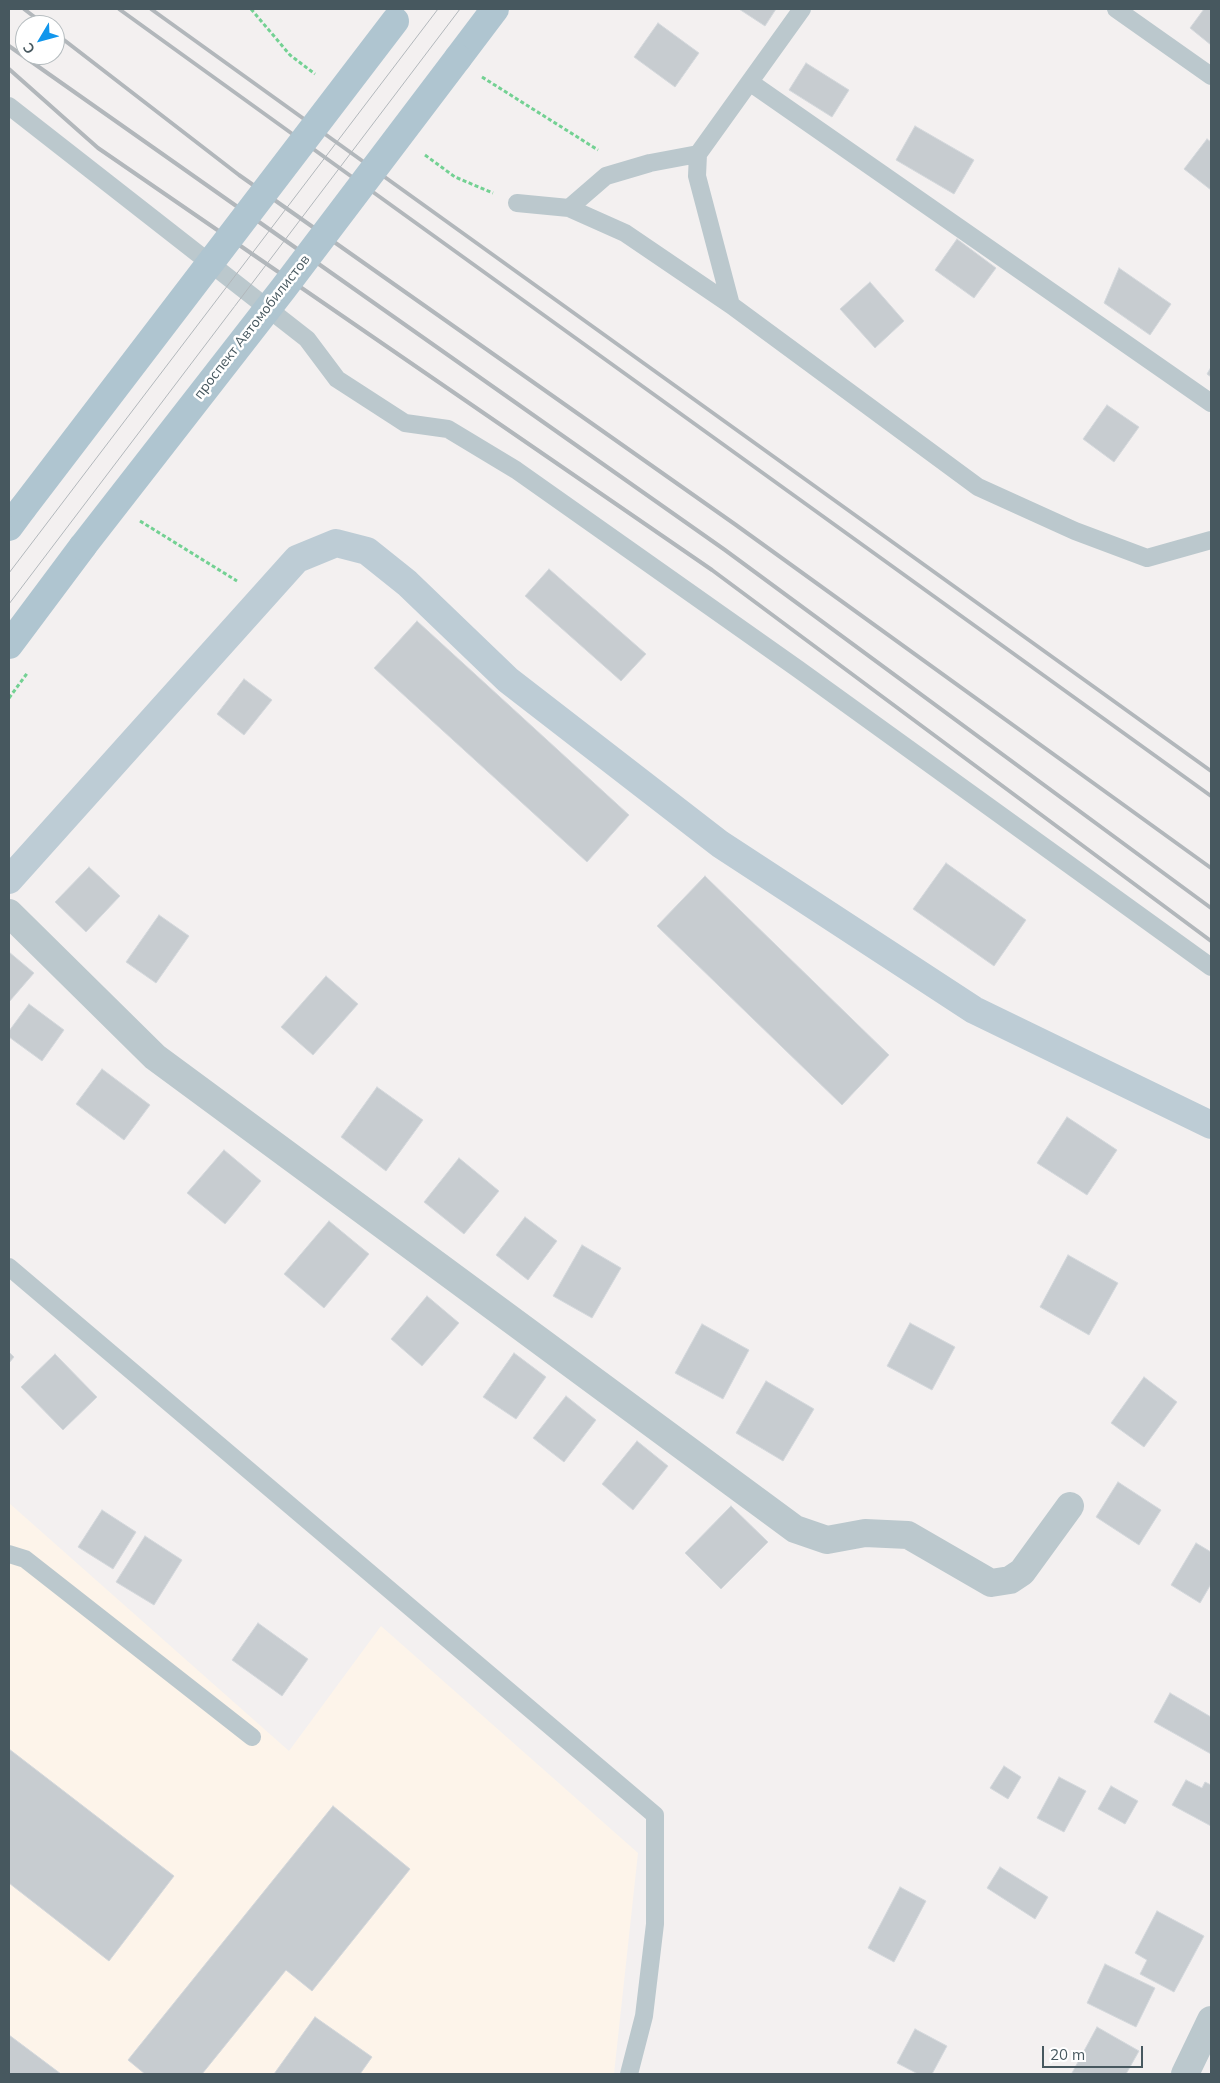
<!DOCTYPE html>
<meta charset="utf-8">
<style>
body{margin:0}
#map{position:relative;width:1220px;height:2083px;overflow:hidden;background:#f3f0f0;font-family:Mulish,sans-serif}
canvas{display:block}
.frame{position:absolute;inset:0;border:10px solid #47585f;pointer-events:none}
.north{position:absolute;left:15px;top:15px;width:50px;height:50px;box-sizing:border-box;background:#fff;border:1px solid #b5bcbf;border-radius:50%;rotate:233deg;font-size:14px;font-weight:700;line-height:20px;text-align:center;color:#47585f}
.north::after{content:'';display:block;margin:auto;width:18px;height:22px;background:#1196ec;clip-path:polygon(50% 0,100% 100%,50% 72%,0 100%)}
.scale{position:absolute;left:1042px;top:2046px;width:101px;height:22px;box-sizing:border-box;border:2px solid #47585f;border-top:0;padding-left:6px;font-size:15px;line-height:18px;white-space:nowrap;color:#47585f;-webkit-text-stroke:4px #fff;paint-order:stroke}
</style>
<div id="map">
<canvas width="1220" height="2083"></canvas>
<div class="frame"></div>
<div class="north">С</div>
<div class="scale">20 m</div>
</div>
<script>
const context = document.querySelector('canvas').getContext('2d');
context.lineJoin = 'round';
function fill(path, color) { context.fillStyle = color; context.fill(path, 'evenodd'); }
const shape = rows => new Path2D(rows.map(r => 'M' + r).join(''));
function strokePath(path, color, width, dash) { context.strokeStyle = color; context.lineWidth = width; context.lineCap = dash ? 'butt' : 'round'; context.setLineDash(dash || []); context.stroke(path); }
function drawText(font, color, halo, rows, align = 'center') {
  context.font = font + ' Mulish,sans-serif'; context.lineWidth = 5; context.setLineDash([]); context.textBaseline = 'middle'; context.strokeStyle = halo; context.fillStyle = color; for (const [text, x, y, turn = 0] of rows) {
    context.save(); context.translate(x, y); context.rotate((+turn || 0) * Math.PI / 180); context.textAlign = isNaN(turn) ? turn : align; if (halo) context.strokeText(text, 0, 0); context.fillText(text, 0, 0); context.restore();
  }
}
fill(shape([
 [9,1503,289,1751,381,1626,638,1853,614,2074,9,2074]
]), '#fdf4ea');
const building = shape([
 [739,9,776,9,765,26,739,9],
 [1204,9,1211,9,1211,45,1190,28,1204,9],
 [658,23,699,53,675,87,634,57,658,23],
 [806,63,849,90,832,117,789,90,806,63],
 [915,126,974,160,954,194,896,160,915,126],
 [1207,139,1211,142,1211,190,1184,169,1207,139],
 [957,239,996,268,974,298,935,270,957,239],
 [1119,268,1171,304,1150,335,1104,303,1119,268],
 [870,282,904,321,875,348,840,309,870,282],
 [1211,367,1211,377,1207,374,1211,367],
 [1107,405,1139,427,1114,462,1083,439,1107,405],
 [549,569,646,654,621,681,525,596,549,569],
 [417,621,629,815,587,862,374,668,417,621],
 [244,679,272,700,244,735,217,714,244,679],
 [946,863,1026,920,994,966,913,909,946,863],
 [89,867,120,896,86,932,55,902,89,867],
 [705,876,889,1055,842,1105,657,926,705,876],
 [159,915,189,936,156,983,126,962,159,915],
 [9,952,34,973,9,1002,9,952],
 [326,976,358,1004,313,1055,281,1027,326,976],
 [29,1004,64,1030,42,1061,9,1037,9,1031,29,1004],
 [102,1069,150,1105,124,1140,76,1104,102,1069],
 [377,1087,423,1120,386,1171,341,1137,377,1087],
 [1067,1117,1117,1150,1087,1195,1037,1163,1067,1117],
 [224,1150,261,1181,225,1224,187,1193,224,1150],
 [459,1158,499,1191,464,1234,424,1202,459,1158],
 [525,1217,557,1241,528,1280,496,1255,525,1217],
 [329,1221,369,1254,324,1308,284,1274,329,1221],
 [582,1245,621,1268,592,1318,553,1296,582,1245],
 [1068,1255,1118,1283,1089,1335,1040,1307,1068,1255],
 [427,1296,459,1323,422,1366,391,1339,427,1296],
 [910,1323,955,1347,932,1390,887,1366,910,1323],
 [702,1324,749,1350,723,1399,675,1373,702,1324],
 [9,1352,14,1357,9,1363,9,1352],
 [514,1353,546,1377,516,1419,483,1397,514,1353],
 [55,1354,97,1397,63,1430,21,1387,55,1354],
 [1144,1377,1177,1402,1144,1447,1111,1423,1144,1377],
 [766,1381,814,1409,783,1461,736,1433,766,1381],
 [566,1396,596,1420,564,1462,533,1438,566,1396],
 [637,1441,668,1466,633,1510,602,1484,637,1441],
 [1118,1482,1161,1510,1139,1545,1096,1517,1118,1482],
 [731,1506,768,1542,721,1589,685,1553,731,1506],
 [102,1510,136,1532,113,1569,78,1547,102,1510],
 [145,1536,182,1560,154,1605,116,1582,145,1536],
 [1196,1543,1211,1552,1211,1584,1200,1603,1171,1585,1196,1543],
 [258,1623,308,1659,282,1696,232,1660,258,1623],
 [1170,1693,1211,1717,1211,1754,1154,1722,1170,1693],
 [9,1749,174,1876,109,1961,9,1883,9,1749],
 [1004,1766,1021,1777,1008,1799,990,1788,1004,1766],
 [1059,1777,1086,1791,1064,1832,1037,1818,1059,1777],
 [1186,1780,1202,1788,1205,1782,1211,1785,1211,1826,1172,1805,1186,1780],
 [1111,1786,1138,1801,1125,1824,1098,1809,1111,1786],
 [333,1806,410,1869,312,1991,286,1970,202,2074,145,2074,128,2060,333,1806],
 [1000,1867,1048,1897,1035,1919,987,1888,1000,1867],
 [900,1887,926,1901,894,1962,868,1948,900,1887],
 [1157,1911,1204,1936,1174,1992,1140,1974,1147,1960,1135,1953,1157,1911],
 [1105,1964,1155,1988,1136,2027,1087,2003,1105,1964],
 [315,2017,372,2057,360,2074,274,2074,315,2017],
 [1097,2027,1139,2051,1126,2074,1072,2073,1097,2027],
 [915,2029,947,2046,932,2074,918,2074,897,2063,915,2029],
 [9,2035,61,2074,9,2074,9,2035]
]);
fill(building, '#c7ccd0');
strokePath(building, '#d4d8dc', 1);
strokePath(shape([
 [251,9,290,55,315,74],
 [482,77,598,150],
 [425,155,455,177,493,193],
 [140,521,237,581],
 [9,698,28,672]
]), '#73d193', 3, [4, 2.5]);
strokePath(shape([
 [1116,9,1211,76],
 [751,83,1211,403],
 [9,106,307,339,337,379,405,423,448,429,516,470,798,669,1211,967],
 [517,203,569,208,625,233,731,305,978,487,1075,531,1147,558,1211,540],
 [569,208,606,176,650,163,698,154],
 [731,305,697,176,698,154,802,9],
 [9,1267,655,1815,655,1924,644,2016,629,2074],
 [9,1554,25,1559,252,1737]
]), '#bbc8cd', 18);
strokePath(shape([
 [9,913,155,1057,795,1529,827,1540,865,1533,908,1535,991,1583,1010,1580,1022,1572,1070,1506],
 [1185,2074,1211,2020]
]), '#bbc8cd', 28);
strokePath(shape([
 [9,880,297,559,336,543,367,551,407,583,508,680,720,844,974,1010,1211,1125]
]), '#bdccd5', 28);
strokePath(shape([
 [458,58,495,9],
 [9,527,23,508],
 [9,645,83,546]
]), '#afc5d0', 28);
strokePath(shape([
 [9,573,438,9],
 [9,604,460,9]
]), '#b2b7bb', 1);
strokePath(shape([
 [24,9,45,25],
 [119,9,1211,796],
 [151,9,1211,771],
 [55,33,239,175,736,525,1211,868],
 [9,46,725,550,1211,908],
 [9,69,98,148,712,570,1211,941]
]), '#b2b7bb', 4);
strokePath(shape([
 [23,508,395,21],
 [83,546,283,289,458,58]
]), '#afc5d0', 28);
drawText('14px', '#47585f', '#fff', [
 ["проспект Автомобилистов",252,327,-52]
]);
</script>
